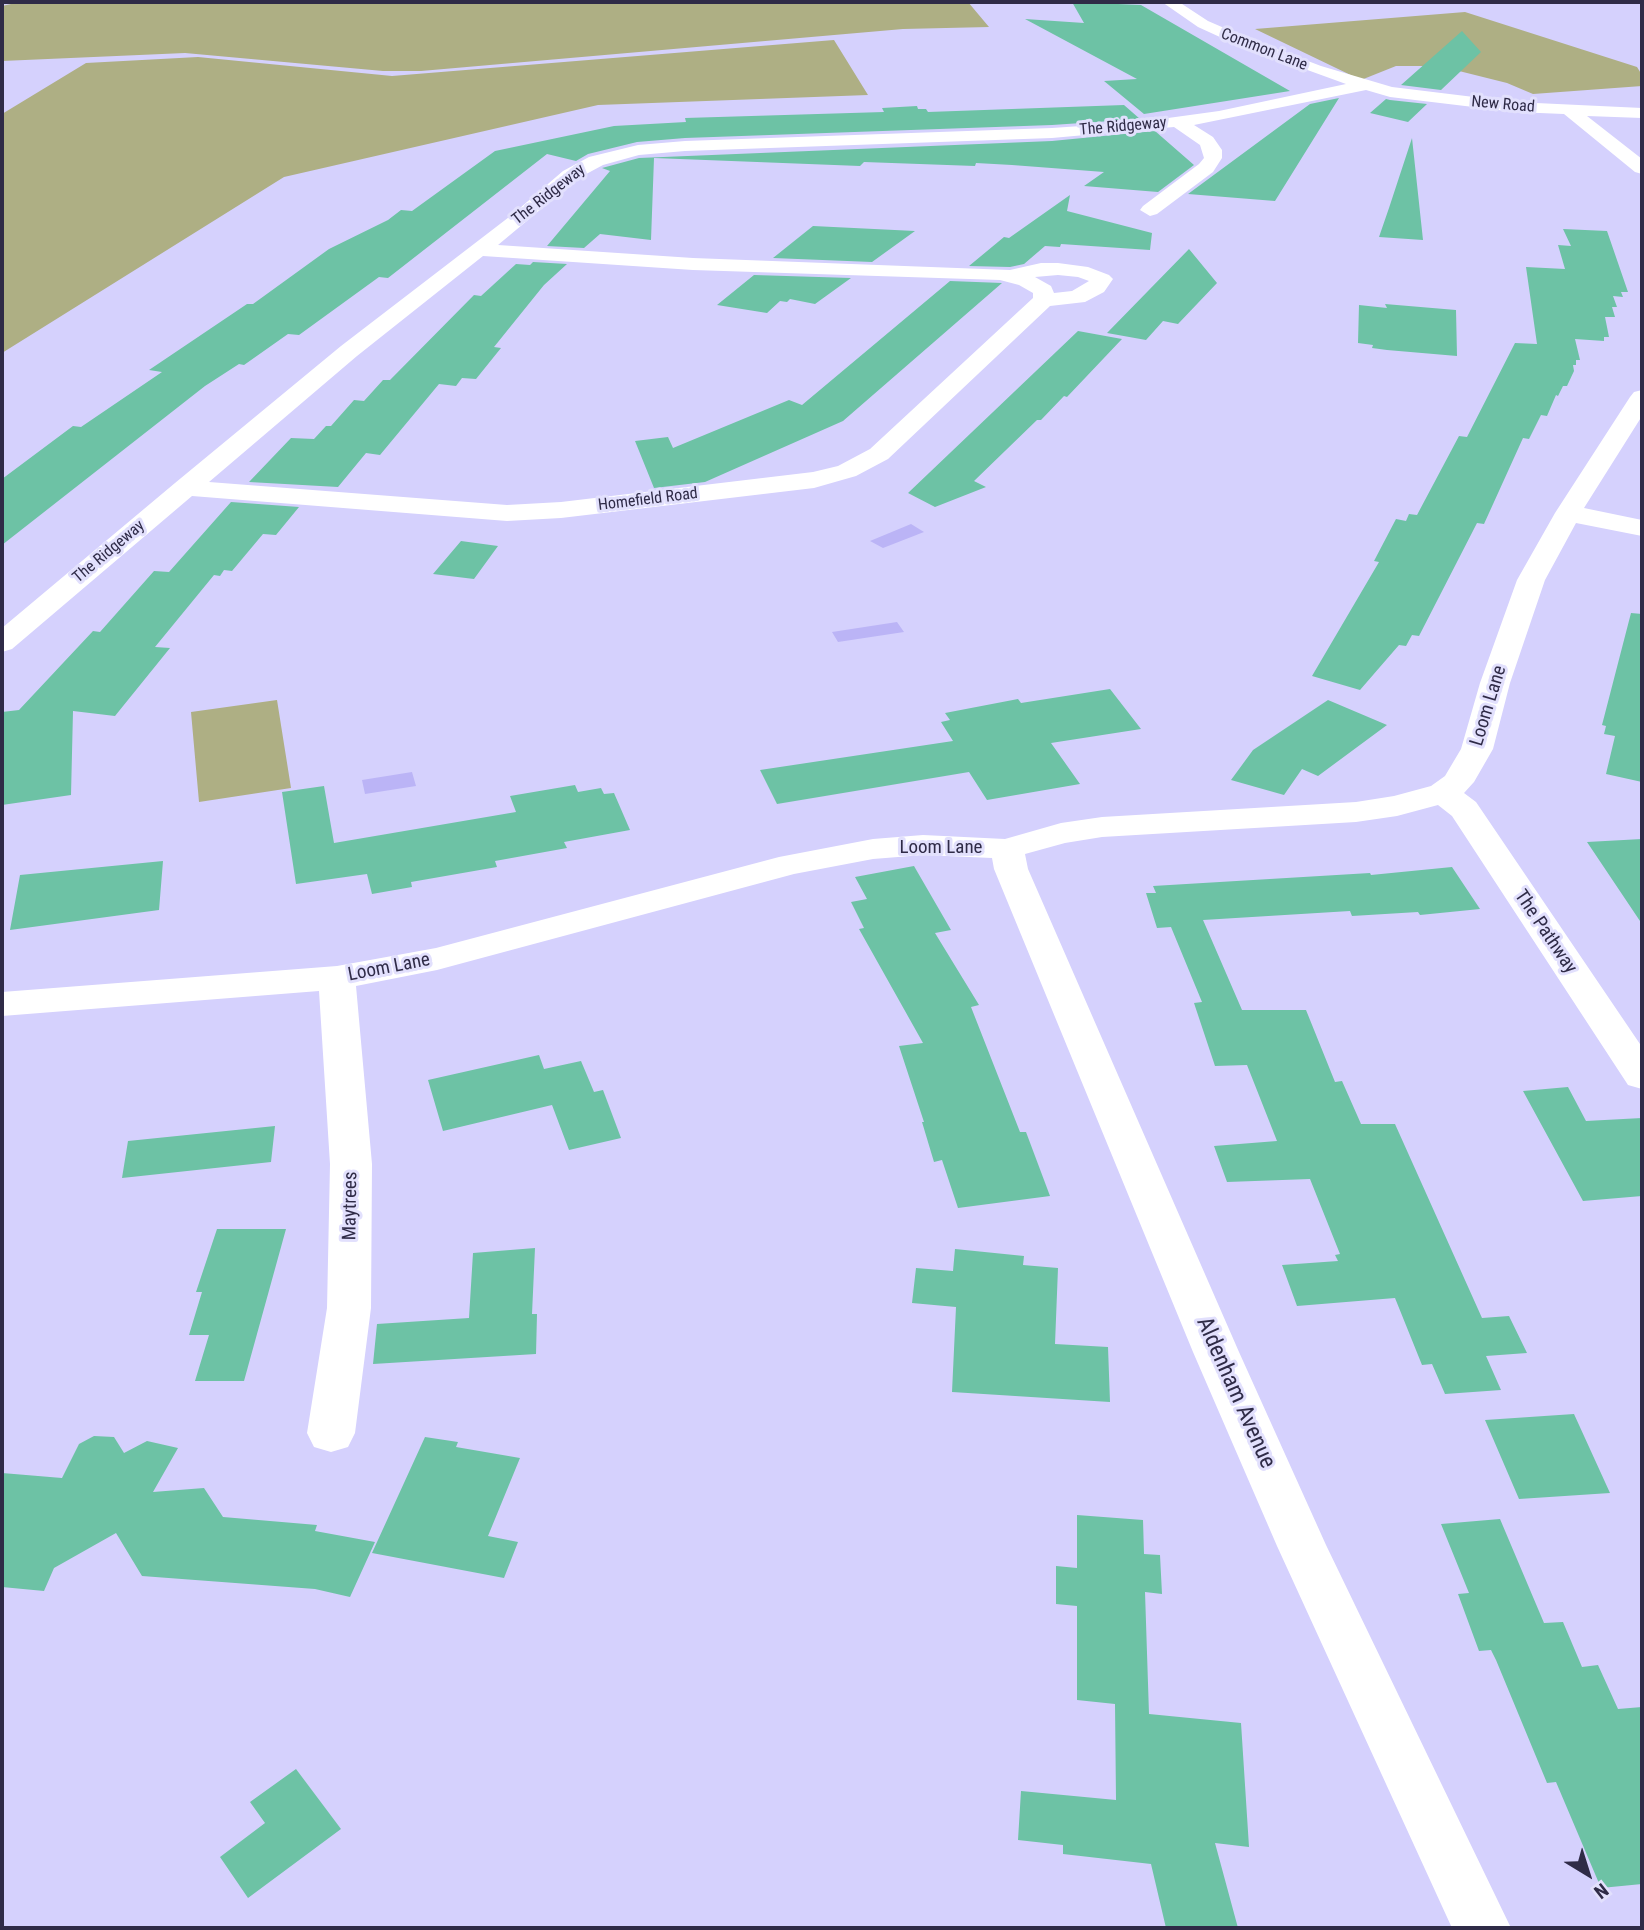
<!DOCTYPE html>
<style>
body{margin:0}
#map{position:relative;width:1644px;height:1930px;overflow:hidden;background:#d5d1fd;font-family:"Roboto Condensed",sans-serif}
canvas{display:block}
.frame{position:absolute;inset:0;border:4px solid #2f2b47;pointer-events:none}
.north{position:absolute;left:1553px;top:1839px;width:70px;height:70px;-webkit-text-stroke:5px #e2e0fd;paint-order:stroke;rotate:142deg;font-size:19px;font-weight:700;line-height:28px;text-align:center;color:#2f2b47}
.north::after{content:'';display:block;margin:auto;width:24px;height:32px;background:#2f2b47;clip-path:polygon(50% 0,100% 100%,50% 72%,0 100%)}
</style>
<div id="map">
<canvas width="1644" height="1930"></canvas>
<div class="frame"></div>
<div class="north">N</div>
</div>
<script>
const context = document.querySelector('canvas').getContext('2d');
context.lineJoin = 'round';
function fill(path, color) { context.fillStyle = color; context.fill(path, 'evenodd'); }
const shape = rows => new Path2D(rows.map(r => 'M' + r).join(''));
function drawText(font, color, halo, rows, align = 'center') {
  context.font = font + ' "Roboto Condensed",sans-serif'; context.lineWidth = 6; context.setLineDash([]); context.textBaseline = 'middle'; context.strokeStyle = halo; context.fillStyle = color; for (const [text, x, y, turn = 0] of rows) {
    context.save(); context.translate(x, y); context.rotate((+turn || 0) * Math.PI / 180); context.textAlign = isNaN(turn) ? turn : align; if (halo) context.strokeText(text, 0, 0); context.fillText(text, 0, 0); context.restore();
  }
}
fill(shape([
 [20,2,968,2,989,27,903,29,421,71,383,71,185,53,2,61,2,6],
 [1465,12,1637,67,1642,75,1642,86,1533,94,1507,83,1447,68,1425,66,1396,66,1361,80,1255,29],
 [834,40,868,95,598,105,284,177,2,353,2,114,86,63,198,57,392,76],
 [277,700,291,788,199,802,191,712]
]), '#aeaf84');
fill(shape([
 [911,524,924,532,883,548,870,541],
 [897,622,904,632,838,642,832,632],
 [412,772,416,786,365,794,362,780]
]), '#bbb4f6');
fill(shape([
 [1072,2,1141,5,1290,91,1144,114,1104,81,1137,79,1025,19,1084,23],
 [1462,31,1481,52,1441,90,1401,85],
 [1339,98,1275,201,1188,194,1310,104],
 [1386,99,1390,100,1427,104,1408,122,1370,113],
 [1124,105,1140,119,1052,125,685,138,637,142,588,154,576,161,547,154,388,278,379,277,299,335,288,334,244,365,239,364,205,386,2,545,2,479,73,426,81,427,162,372,149,370,247,304,253,304,329,249,388,220,401,210,412,211,495,151,614,126,686,122,685,118,884,112,882,108,917,106,918,109,926,109,928,112],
 [1155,131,1194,165,1158,192,1084,186,1104,172,1012,165,976,163,975,166,864,162,860,166,654,158,651,240,600,234,584,248,547,246,610,171,602,168,639,158,1052,141],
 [1412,138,1423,240,1379,237,1389,208],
 [1070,195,1067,211,1152,233,1150,250,1061,244,1060,247,1045,246,1024,264,1010,267,969,266,1004,237,1009,238],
 [813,226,915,231,872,262,773,258],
 [1563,229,1607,231,1628,292,1621,292,1623,297,1613,296,1617,307,1612,307,1615,317,1605,317,1609,337,1604,337,1604,341,1575,339,1580,360,1576,360,1576,365,1573,365,1574,371,1567,386,1563,386,1558,396,1556,395,1547,416,1541,415,1529,439,1523,438,1484,524,1477,523,1419,636,1412,635,1406,646,1399,645,1360,690,1312,676,1379,562,1374,561,1396,519,1406,521,1409,514,1417,515,1459,436,1467,437,1515,343,1537,344,1526,267,1565,269,1558,245,1571,246],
 [1189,249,1217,283,1178,324,1163,321,1146,340,1107,333],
 [533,262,567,264,544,285,494,347,501,348,476,379,462,378,456,386,439,384,380,455,366,453,338,487,249,482,291,438,314,439,326,426,331,426,354,400,364,401,383,380,390,380,474,295,481,296,516,264,530,265],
 [754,275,851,278,815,304,790,299,787,302,780,301,767,313,717,305],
 [950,281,1002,283,843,421,705,482,654,488,635,441,668,437,673,448,789,400,802,405],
 [1385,304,1456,310,1457,356,1387,350,1372,348,1373,345,1358,343,1359,305,1387,308],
 [1078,331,1122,339,1067,397,1064,396,1041,420,1037,420,974,481,986,487,935,507,908,493],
 [231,502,299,507,276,535,263,534,232,571,224,570,220,576,214,575,155,647,170,648,115,716,73,711,71,795,2,805,2,712,19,710,93,631,100,632,154,571,169,572],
 [461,541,498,546,474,579,433,574],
 [1631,613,1642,614,1642,782,1606,774,1615,736,1604,734,1606,726,1602,725],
 [1110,689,1141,729,1051,743,1080,784,987,800,969,772,777,804,760,770,953,741,941,722,950,720,945,713,1018,699,1021,703],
 [1328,700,1387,725,1318,776,1302,769,1284,795,1231,780,1253,750],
 [575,785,578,792,601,788,604,794,614,793,630,830,564,842,567,848,495,861,497,867,411,882,412,887,372,894,367,874,296,884,282,792,324,786,334,843,516,812,510,796],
 [1642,839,1642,924,1587,842],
 [163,861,159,910,10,930,20,875],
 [914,866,951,930,935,933,979,1005,971,1007,1020,1132,1026,1132,1050,1196,958,1208,942,1160,934,1162,922,1122,924,1122,899,1046,923,1043,859,929,864,928,851,902,867,899,855,877],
 [1452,867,1480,909,1420,915,1418,912,1352,916,1350,911,1203,920,1242,1010,1306,1010,1335,1082,1342,1081,1361,1124,1395,1124,1482,1318,1509,1316,1527,1353,1486,1356,1501,1390,1445,1394,1432,1364,1422,1365,1395,1298,1297,1306,1282,1265,1338,1261,1335,1255,1340,1254,1310,1179,1227,1182,1214,1146,1277,1141,1247,1065,1215,1066,1194,1003,1202,1002,1171,927,1157,928,1146,893,1156,893,1153,886,1370,873,1371,875],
 [539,1055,544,1069,581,1061,594,1092,603,1090,621,1138,569,1150,552,1105,443,1131,428,1080],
 [1568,1087,1586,1121,1642,1118,1642,1196,1583,1201,1523,1091],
 [275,1126,271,1162,122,1178,128,1141],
 [217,1229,286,1229,244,1381,195,1381,209,1335,189,1335,202,1292,196,1292],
 [535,1248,532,1314,537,1314,536,1354,373,1364,377,1324,469,1318,473,1253],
 [955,1249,1024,1256,1023,1265,1058,1268,1055,1344,1108,1347,1110,1402,952,1392,956,1307,912,1303,916,1268,953,1271],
 [1574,1414,1610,1493,1519,1499,1485,1420],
 [94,1436,114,1437,124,1453,147,1441,178,1448,153,1492,204,1488,223,1517,317,1525,315,1531,375,1542,350,1597,315,1589,142,1576,116,1533,54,1568,44,1591,2,1587,2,1473,62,1478,79,1444],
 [425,1437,458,1442,456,1447,520,1458,488,1536,518,1542,504,1578,372,1553],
 [1077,1515,1143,1520,1144,1554,1160,1555,1162,1594,1145,1592,1149,1714,1241,1723,1249,1847,1215,1843,1238,1928,1166,1928,1151,1864,1063,1854,1063,1845,1018,1840,1021,1791,1116,1800,1115,1704,1077,1700,1077,1606,1056,1604,1056,1566,1077,1568],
 [1500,1519,1544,1623,1563,1622,1582,1667,1598,1665,1618,1709,1642,1707,1642,1884,1601,1888,1556,1782,1547,1783,1496,1660,1491,1650,1479,1651,1458,1594,1469,1593,1441,1524],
 [296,1769,341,1829,248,1898,220,1857,265,1823,250,1802]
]), '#6dc2a5');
fill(shape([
 [1162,2,1179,2,1208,21,1245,37,1321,66,1392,87,1515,102,1642,108,1642,118,1587,116,1642,159,1642,174,1635,172,1564,114,1515,112,1390,97,1366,90,1194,125,1213,137,1222,150,1222,158,1213,172,1157,214,1150,216,1140,210,1143,206,1199,164,1204,158,1200,145,1174,127,1052,138,685,151,639,155,603,165,577,179,498,245,693,258,1010,270,1041,263,1058,263,1088,267,1109,275,1113,279,1104,292,1085,302,1050,306,888,459,856,476,814,488,561,518,507,521,192,496,12,649,2,652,2,628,175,483,341,346,513,214,563,171,589,157,638,145,685,141,1052,128,1139,122,1219,111,1346,84,1233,43,1198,27,1162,2],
 [483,256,693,270,1000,280,1019,285,1033,293,1033,298,870,449,838,466,813,472,561,502,507,505,209,482,357,356,483,256],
 [1058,275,1078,277,1089,281,1072,291,1054,293,1051,286,1035,277,1058,275],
 [1642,390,1642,416,1584,508,1642,520,1642,536,1576,523,1545,580,1510,683,1493,749,1474,782,1464,793,1476,802,1642,1047,1642,1089,1628,1085,1452,816,1438,805,1397,816,1356,822,1102,837,1065,843,1025,854,1028,869,1239,1352,1326,1545,1511,1928,1452,1928,1277,1546,1193,1352,994,869,992,858,923,855,873,859,794,874,437,970,356,986,372,1164,371,1308,355,1433,348,1447,331,1452,314,1447,307,1433,327,1308,330,1164,319,991,2,1016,2,992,337,966,436,948,779,857,873,839,923,835,1005,839,1061,823,1102,817,1356,802,1394,796,1431,786,1445,776,1461,749,1480,683,1517,580,1555,513,1630,397,1634,392,1642,390]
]), '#fff');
drawText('16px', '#2f2b47', '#e2e0fd', [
 ["Common Lane",1264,50,21],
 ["New Road",1503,105,5],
 ["The Ridgeway",1123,127,-5],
 ["The Ridgeway",549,195,-38],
 ["Homefield Road",648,500,-7],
 ["The Ridgeway",109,552,-40]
]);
drawText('19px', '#2f2b47', '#e2e0fd', [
 ["Loom Lane",1489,706,-73],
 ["Loom Lane",941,848],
 ["The Pathway",1545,932,56],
 ["Loom Lane",389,968,-11],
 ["Maytrees",351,1206,-89]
]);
drawText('23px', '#2f2b47', '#e2e0fd', [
 ["Aldenham Avenue",1235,1393,66]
]);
</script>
